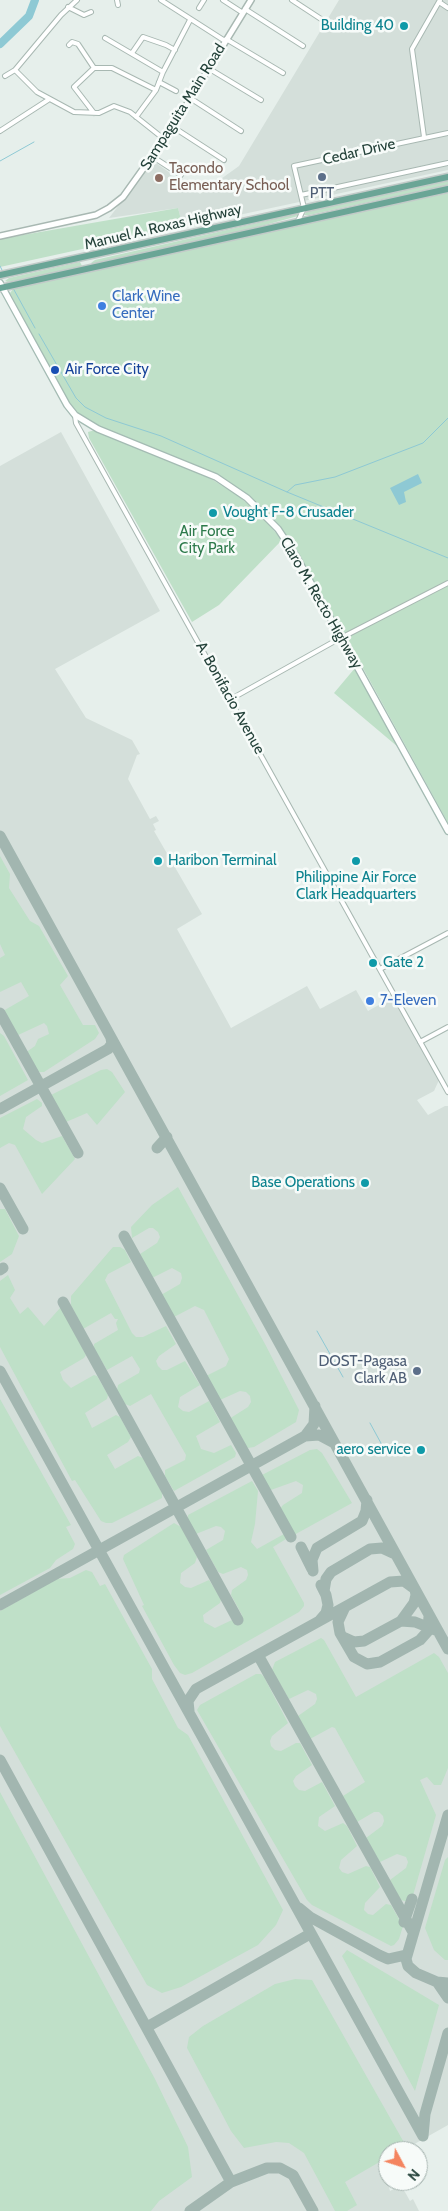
<!DOCTYPE html>
<style>
body{margin:0}
#map{position:relative;width:448px;height:2211px;overflow:hidden;background:#e6efeb;font-family:Cabin,sans-serif}
canvas{display:block}
.north{position:absolute;left:378px;top:2141px;width:50px;height:50px;box-sizing:border-box;background:#f7fbf9;border:1px solid #a3b1ad;border-radius:50%;rotate:130deg;font-size:14px;font-weight:700;line-height:20px;text-align:center;color:#24423a}
.north::after{content:'';display:block;margin:auto;width:18px;height:22px;background:#f4845f;clip-path:polygon(50% 0,100% 100%,50% 72%,0 100%)}
</style>
<div id="map">
<canvas width="448" height="2211"></canvas>
<div class="north">N</div>
</div>
<script>
const context = document.querySelector('canvas').getContext('2d');
context.lineJoin = 'round';
function fill(path, color) { context.fillStyle = color; context.fill(path, 'evenodd'); }
const shape = rows => new Path2D(rows.map(r => 'M' + r).join(''));
function strokePath(path, color, width, dash) { context.strokeStyle = color; context.lineWidth = width; context.lineCap = dash ? 'butt' : 'round'; context.setLineDash(dash || []); context.stroke(path); }
function drawText(font, color, halo, rows, align = 'center') {
  context.font = font + ' Cabin,sans-serif'; context.lineWidth = 5; context.setLineDash([]); context.textBaseline = 'middle'; context.strokeStyle = halo; context.fillStyle = color; for (const [text, x, y, turn = 0] of rows) {
    context.save(); context.translate(x, y); context.rotate((+turn || 0) * Math.PI / 180); context.textAlign = isNaN(turn) ? turn : align; if (halo) context.strokeText(text, 0, 0); context.fillText(text, 0, 0); context.restore();
  }
}
fill(shape([
 [339,0,448,0,448,170,183,227,178,208,109,218,153,161,200,194,239,166],
 [61,432,160,611,55,669,86,718,132,740,140,754,137,755,128,779,150,819,156,816,159,821,153,824,156,830,154,831,202,914,177,929,231,1028,307,986,320,1009,356,990,368,1011,393,997,439,1080,434,1091,417,1100,428,1115,445,1106,448,1106,448,2125,402,2151,388,2151,388,2158,382,2162,390,2191,401,2185,410,2201,413,2199,419,2211,0,2211,0,466]
]), '#d4dfda');
fill(shape([
 [448,181,448,185,309,215,304,215,307,211],
 [448,193,448,823,342,630,297,552,279,527,258,504,230,483,170,455,103,428,77,413,70,404,10,293,14,288],
 [178,208,183,227,0,267,0,239],
 [297,214,299,214,298,216,243,231,93,264,91,263,95,260],
 [80,262,82,266,78,268,8,282,5,281,9,278],
 [95,430,165,457,208,477,237,495,259,513,282,540,219,605,192,622,89,438,88,432],
 [355,668,398,747,334,693],
 [0,856,10,874,9,888,30,921,39,926,68,976,60,985,83,1025,95,1025,99,1033,95,1039,44,1072,35,1072,25,1053,35,1046,38,1039,49,1034,47,1026,44,1023,16,1036,3,1011,29,996,21,982,0,992,0,958,5,955,0,944],
 [0,1033,4,1036,28,1080,0,1096],
 [107,1069,112,1072,125,1092,97,1125,87,1113,66,1122,51,1095,101,1070],
 [37,1099,42,1103,42,1106,26,1117,23,1129,36,1140,42,1143,62,1136,75,1159,42,1194,15,1145,9,1143,0,1148,0,1118],
 [178,1187,265,1344,299,1410,296,1422,254,1447,248,1448,246,1446,229,1419,248,1407,251,1402,250,1396,246,1392,240,1391,220,1400,206,1376,226,1366,229,1359,204,1310,195,1306,174,1317,161,1295,180,1284,182,1278,181,1273,172,1268,152,1278,140,1254,157,1243,160,1237,158,1232,153,1228,149,1228,132,1238,131,1227,152,1205],
 [0,1209,5,1209,19,1236,12,1254,0,1262],
 [113,1247,120,1247,125,1250,131,1262,108,1274,105,1280,132,1333,136,1337,143,1337,166,1326,176,1344,159,1356,156,1361,158,1366,162,1370,167,1370,185,1361,200,1385,180,1397,178,1407,183,1411,189,1412,209,1401,220,1422,196,1436,201,1449,214,1453,231,1445,236,1453,235,1457,174,1491,165,1476,165,1470,185,1460,186,1455,151,1394,130,1406,125,1404,117,1390,118,1385,139,1373,140,1369,132,1356,107,1370,94,1348,94,1344,118,1330,116,1323,118,1319,115,1319,111,1313,83,1329,71,1305,71,1296],
 [8,1275,15,1290,10,1298,20,1314,28,1307,44,1326,61,1307,86,1355,84,1358,60,1372,63,1380,71,1388,94,1375,97,1376,108,1395,107,1399,85,1413,92,1428,116,1415,120,1417,131,1437,128,1442,107,1455,115,1469,138,1456,143,1458,162,1493,162,1498,112,1523,106,1523,101,1521,75,1480,72,1481,0,1347,0,1281],
 [0,1399,71,1525,66,1527,75,1544,73,1549,56,1560,50,1568,0,1595],
 [317,1449,322,1453,352,1503,294,1535,280,1509,283,1505,302,1493,303,1485,296,1481,268,1491,262,1475,310,1450],
 [252,1481,258,1491,255,1524,251,1542,257,1549,284,1534,286,1539,273,1547,304,1603,304,1606,299,1612,192,1673,185,1675,180,1673,174,1665,142,1606,144,1605,123,1559,124,1555,174,1523,181,1527,197,1557,195,1563,181,1573,180,1583,185,1587,191,1588,209,1580,221,1599,220,1603,203,1615,204,1622,215,1628,232,1620,238,1620,242,1615,231,1595,232,1590,246,1580,248,1575,247,1570,241,1567,223,1574,218,1572,206,1550,223,1540,225,1531,221,1527,216,1526,196,1534,188,1519,188,1515],
 [86,1570,92,1572,100,1586,105,1584,152,1669,152,1679,178,1728,188,1735,283,1910,276,1925,258,1945,181,1987,162,1993,147,1985,0,1726,0,1611,57,1579,70,1578],
 [321,1638,324,1640,356,1697,434,1653,439,1657,448,1673,448,1768,441,1785,434,1785,427,1777,420,1780,436,1815,414,1892,411,1900,408,1902,401,1900,390,1880,406,1868,408,1862,406,1857,397,1854,380,1862,366,1838,382,1826,384,1821,383,1816,379,1812,374,1812,357,1822,343,1796,365,1782,335,1728,332,1727,310,1739,298,1716,315,1704,317,1699,316,1694,308,1690,289,1699,272,1670,275,1662],
 [256,1674,261,1674,264,1677,288,1723,272,1736,270,1741,271,1746,275,1750,281,1751,296,1743,300,1743,312,1765,296,1776,293,1781,295,1786,299,1790,305,1791,322,1782,335,1806,319,1817,318,1826,325,1831,343,1823,347,1826,357,1846,341,1860,339,1868,342,1872,348,1874,366,1866,370,1867,380,1887,365,1903,364,1910,368,1914,373,1915,386,1904,391,1905,403,1926,399,1939,394,1945,391,1946,312,1905,307,1900,197,1710,200,1705],
 [0,1792,155,2079,188,2147,192,2177,159,2201,151,2211,0,2211],
 [448,1857,448,1960,445,1960,434,1950,425,1928,445,1860],
 [347,1950,439,2005,415,2091,342,1956],
 [295,1979,312,1980,406,2146,398,2151,388,2151,388,2157,345,2182,357,2205,347,2211,335,2211,304,2153,289,2143,276,2142,244,2148,231,2131,187,2048,189,2037,203,2026,275,1984]
]), '#bfe0c8');
fill(shape([
 [418,474,422,483,404,492,406,502,399,505,390,488]
]), '#8ec9d4');
strokePath(shape([
 [0,161,34,142],
 [0,266,2,270],
 [13,288,35,328],
 [39,334,76,398,85,407,106,418,161,436,287,492,295,485,335,477,423,443,448,418],
 [287,492,448,558],
 [317,1331,343,1377],
 [370,1423,382,1445]
]), '#8ec9d4', 1);
strokePath(shape([
 [0,44,29,16,35,0]
]), '#8ec9d4', 8);
strokePath(shape([
 [0,836,448,1649],
 [0,1013,78,1153],
 [0,1109,108,1049,112,1044,111,1038],
 [157,1148,167,1137],
 [0,1188,23,1229],
 [124,1236,291,1537],
 [0,1270,3,1268],
 [63,1302,238,1620],
 [0,1371,423,2136],
 [305,1436,314,1424,315,1406],
 [301,1547,312,1569],
 [313,1571,312,1560,317,1548,362,1521,366,1511,367,1500],
 [324,1591,326,1579,331,1572,370,1549,382,1548,395,1554],
 [0,1605,305,1436,319,1435,334,1443],
 [345,1607,338,1622,340,1633,354,1657,367,1664,380,1662,420,1640,428,1631,429,1616],
 [320,1620,326,1613,328,1605,326,1595,321,1585],
 [401,1621,415,1622,435,1630],
 [258,1655,413,1932],
 [189,1711,188,1701,196,1689,390,1582,404,1581,415,1589,416,1595,414,1603,401,1621,364,1641,354,1642,343,1637],
 [0,1760,231,2182],
 [448,1815,406,1959,408,1966,416,1973,437,1982,448,1983],
 [299,1908,310,1917,379,1955,388,1959,406,1955],
 [404,1922,412,1899],
 [437,1982,448,1998],
 [147,2027,310,1934],
 [423,2136,425,2114,448,2033],
 [190,2211,231,2182,267,2168,280,2168,293,2175,313,2211]
]), '#a2b6b0', 11);
const minor = shape([
 [117,0,118,5],
 [161,0,225,41],
 [223,0,243,13],
 [292,0,321,19],
 [439,2,448,8],
 [68,7,84,15,91,12],
 [199,8,204,0],
 [245,9,303,46],
 [105,38,163,72],
 [226,39,283,73],
 [69,45,72,42,78,44,94,68],
 [132,53,143,37,166,45,175,50],
 [208,68,261,100],
 [15,70,37,92,74,112,99,113,114,106,130,112,164,139],
 [5,76,15,70,61,15,77,0],
 [159,82,176,91],
 [190,98,241,131],
 [94,113,74,87,94,68,112,68,156,90],
 [136,117,156,90,163,72,190,20],
 [173,127,224,160],
 [0,131,48,100],
 [424,137,412,49,440,0],
 [153,157,181,175],
 [301,195,448,163],
 [298,221,304,208,294,166,448,133],
 [75,416,76,423,448,1092],
 [231,699,335,641,448,583],
 [380,969,448,933],
 [420,1042,448,1027]
]);
const tertiary = shape([
 [0,236,96,215,109,208,123,197,173,127,251,0]
]);
const secondary = shape([
 [0,283,67,405,75,415,98,429,216,477,247,498,278,529,296,556,448,831]
]);
const primary = shape([
 [0,275,448,177],
 [0,288,448,189]
]);
strokePath(minor, '#a8b8b2', 6);
strokePath(tertiary, '#a8b8b2', 8);
strokePath(secondary, '#a4bbb3', 8);
strokePath(primary, '#c2cac8', 9);
strokePath(minor, '#fff', 4);
strokePath(tertiary, '#fff', 5);
strokePath(secondary, '#fff', 5.5);
strokePath(primary, '#6aa596', 6);
for (const [x, y, r, color] of [
 [404,26,5,"#0f9aa8"],
 [322,177,5,"#5c6f8a"],
 [159,178,5,"#8d6e63"],
 [102,306,5,"#3f7fe0"],
 [55,370,5,"#1a4fb4"],
 [213,513,5,"#0f9aa8"],
 [158,861,5,"#0f9aa8"],
 [356,861,5,"#0f9aa8"],
 [373,963,5,"#0f9aa8"],
 [370,1001,5,"#3f7fe0"],
 [365,1183,5,"#0f9aa8"],
 [417,1371,5,"#5c6f8a"],
 [421,1450,5,"#0f9aa8"]
]) { const dot = new Path2D(); dot.arc(x, y, r, 0, 2 * Math.PI); context.fillStyle = color; context.fill(dot); strokePath(dot, '#f7fbf9', 2); }
drawText('15px', '#0d838f', '#f7fbf9', [
 ["Building 40",394,26],
 ["Vought F-8 Crusader",223,513,"left"],
 ["Haribon Terminal",168,861,"left"],
 ["Philippine Air Force",356,878,"center"],
 ["Clark Headquarters",356,895,"center"],
 ["Gate 2",383,963,"left"],
 ["Base Operations",355,1183],
 ["aero service",411,1450]
], 'right');
drawText('15px', '#24423a', '#f7fbf9', [
 ["Sampaguita Main Road",183,107,-58],
 ["Cedar Drive",359,152,-13],
 ["Manuel A. Roxas Highway",163,227,-13],
 ["Claro M. Recto Highway",321,603,60],
 ["A. Bonifacio Avenue",230,698,61]
]);
drawText('15px', '#785e54', '#f7fbf9', [
 ["Tacondo",169,169],
 ["Elementary School",169,186]
], 'left');
drawText('15px', '#4e5e75', '#f7fbf9', [
 ["PTT",322,194],
 ["DOST-Pagasa",407,1362,"right"],
 ["Clark AB",407,1379,"right"]
]);
drawText('15px', '#366cbe', '#f7fbf9', [
 ["Clark Wine",112,297],
 ["Center",112,314],
 ["7-Eleven",380,1001]
], 'left');
drawText('15px', '#164399', '#f7fbf9', [
 ["Air Force City",65,370]
], 'left');
drawText('15px', '#2d7a4b', '#f7fbf9', [
 ["Air Force",207,532],
 ["City Park",207,549]
]);
</script>
